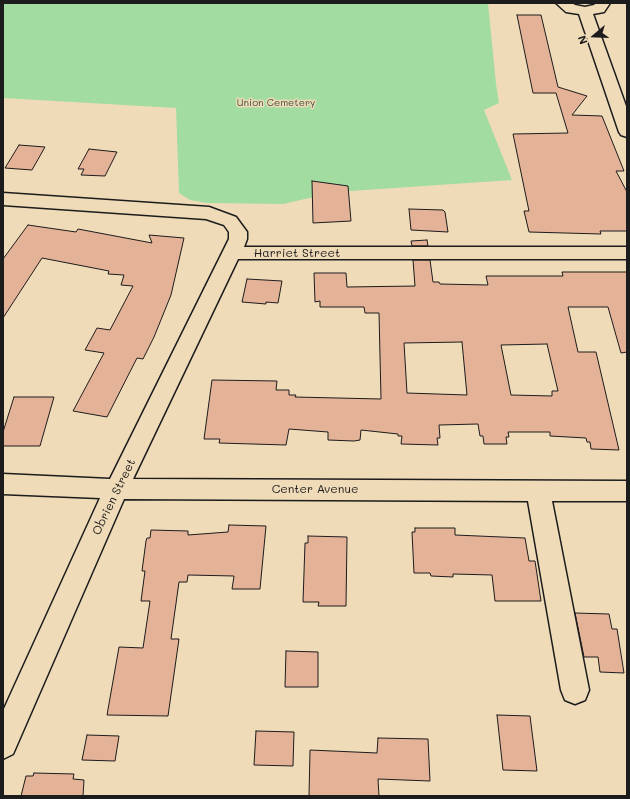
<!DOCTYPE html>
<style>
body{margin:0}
#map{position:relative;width:630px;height:799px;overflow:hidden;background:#f0dbb9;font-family:Mali,sans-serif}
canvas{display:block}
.frame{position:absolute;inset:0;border:4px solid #1c1c1c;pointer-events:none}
.north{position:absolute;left:574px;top:16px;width:40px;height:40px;-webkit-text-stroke:3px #f0dbb9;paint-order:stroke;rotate:251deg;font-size:11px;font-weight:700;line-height:16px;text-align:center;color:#1c1c1c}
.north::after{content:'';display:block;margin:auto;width:14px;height:18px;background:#1c1c1c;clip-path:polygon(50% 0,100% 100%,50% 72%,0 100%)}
</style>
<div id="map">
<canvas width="630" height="799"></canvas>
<div class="frame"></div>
<div class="north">N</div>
</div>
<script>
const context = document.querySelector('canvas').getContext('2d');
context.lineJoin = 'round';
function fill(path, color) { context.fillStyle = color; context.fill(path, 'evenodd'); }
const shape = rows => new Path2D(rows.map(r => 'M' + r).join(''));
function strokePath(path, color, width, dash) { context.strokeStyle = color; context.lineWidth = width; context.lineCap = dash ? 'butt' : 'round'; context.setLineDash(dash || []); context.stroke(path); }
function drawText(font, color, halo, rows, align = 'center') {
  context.font = font + ' Mali,sans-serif'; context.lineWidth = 3; context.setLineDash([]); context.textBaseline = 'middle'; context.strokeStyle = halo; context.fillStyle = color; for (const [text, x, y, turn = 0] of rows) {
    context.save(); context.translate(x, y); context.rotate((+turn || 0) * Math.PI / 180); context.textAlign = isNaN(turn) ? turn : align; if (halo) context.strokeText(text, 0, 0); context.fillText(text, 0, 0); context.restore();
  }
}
fill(shape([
 [3,3,488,3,496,84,499,103,484,110,512,180,336,192,283,204,207,203,190,200,179,193,176,108,3,98]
]), '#a2dca1');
const building = shape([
 [517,15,541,15,558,87,587,96,572,115,602,116,624,171,616,171,627,192,627,231,600,231,601,234,529,232,524,211,529,211,513,134,568,133,556,93,533,93,517,15],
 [19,145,45,147,32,170,5,168,19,145],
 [89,149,117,152,105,176,81,175,84,169,78,169,89,149],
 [312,181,348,186,351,221,313,223,312,181],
 [409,209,443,210,445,212,448,232,411,230,409,209],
 [28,225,76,232,78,229,152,243,149,235,184,238,171,295,154,337,143,359,137,358,107,417,73,411,104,353,85,350,97,328,110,330,133,286,121,285,124,275,108,274,109,271,42,258,3,318,3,259,28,225],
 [427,240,428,246,412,246,411,241,427,240],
 [413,260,430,260,433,282,439,282,440,284,488,285,486,276,563,276,562,272,627,272,627,352,621,353,608,307,568,307,578,352,596,352,619,450,591,449,590,442,587,442,586,438,550,436,550,432,508,432,509,437,506,437,507,444,484,444,483,436,480,436,478,424,439,425,440,438,437,438,438,445,401,444,402,436,398,436,398,434,361,430,360,440,354,441,328,440,328,432,289,429,286,445,219,443,220,439,204,439,212,380,277,381,276,390,289,390,289,395,296,395,295,397,381,399,379,313,365,313,364,307,320,307,320,301,315,302,314,273,346,273,347,287,415,286,413,260],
 [462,342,467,395,407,393,404,343,462,342],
 [547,344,558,391,552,391,552,396,511,395,501,345,547,344],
 [247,279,282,281,278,303,266,302,266,304,242,302,247,279],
 [14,397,54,397,40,446,3,446,3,432,14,397],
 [229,525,266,526,260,589,232,589,234,576,188,575,187,582,179,582,171,639,179,639,168,716,107,715,119,647,143,648,150,601,141,601,145,571,142,571,146,541,147,538,150,538,151,530,188,531,188,535,228,532,229,525],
 [415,528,455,528,455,535,525,538,529,561,535,561,541,601,495,601,492,575,453,574,453,577,431,576,430,573,414,573,412,532,415,532,415,528],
 [308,536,347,537,346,606,318,606,319,602,303,602,305,543,308,543,308,536],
 [575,613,609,614,612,629,617,629,624,673,600,672,598,657,584,657,575,613],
 [286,651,318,652,318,687,285,687,286,651],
 [497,715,530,716,537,771,503,770,497,715],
 [256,731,294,732,293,766,254,765,256,731],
 [87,735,119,736,115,761,82,760,87,735],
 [378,738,428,739,430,781,378,779,379,796,309,796,310,750,377,753,378,738],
 [34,773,74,774,73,779,84,780,83,796,21,796,26,776,33,776,34,773]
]);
fill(building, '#e4b296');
strokePath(building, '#1c1c1c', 1);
const minor = shape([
 [556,3,572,3,575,5,585,7,594,5,596,3,610,3,604,12,593,14,627,109,627,137,621,135,619,132,579,14,566,12,556,3],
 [3,193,209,207,236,217,247,232,247,239,244,247,627,247,627,259,238,259,133,479,627,481,627,501,552,501,589,690,585,700,575,704,565,700,561,690,528,501,124,499,13,754,3,759,3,711,100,498,3,494,3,474,110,479,229,239,229,232,224,225,206,219,3,205,3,193]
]);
strokePath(minor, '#1c1c1c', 3);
fill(minor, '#f0dbb9');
drawText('10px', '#3e4c3d', '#f0dbb9', [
 ["Union Cemetery",276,103]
]);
drawText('12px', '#1c1c1c', '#f0dbb9', [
 ["Harriet Street",297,253],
 ["Center Avenue",315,489],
 ["Obrien Street",114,497,-64]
]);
</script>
